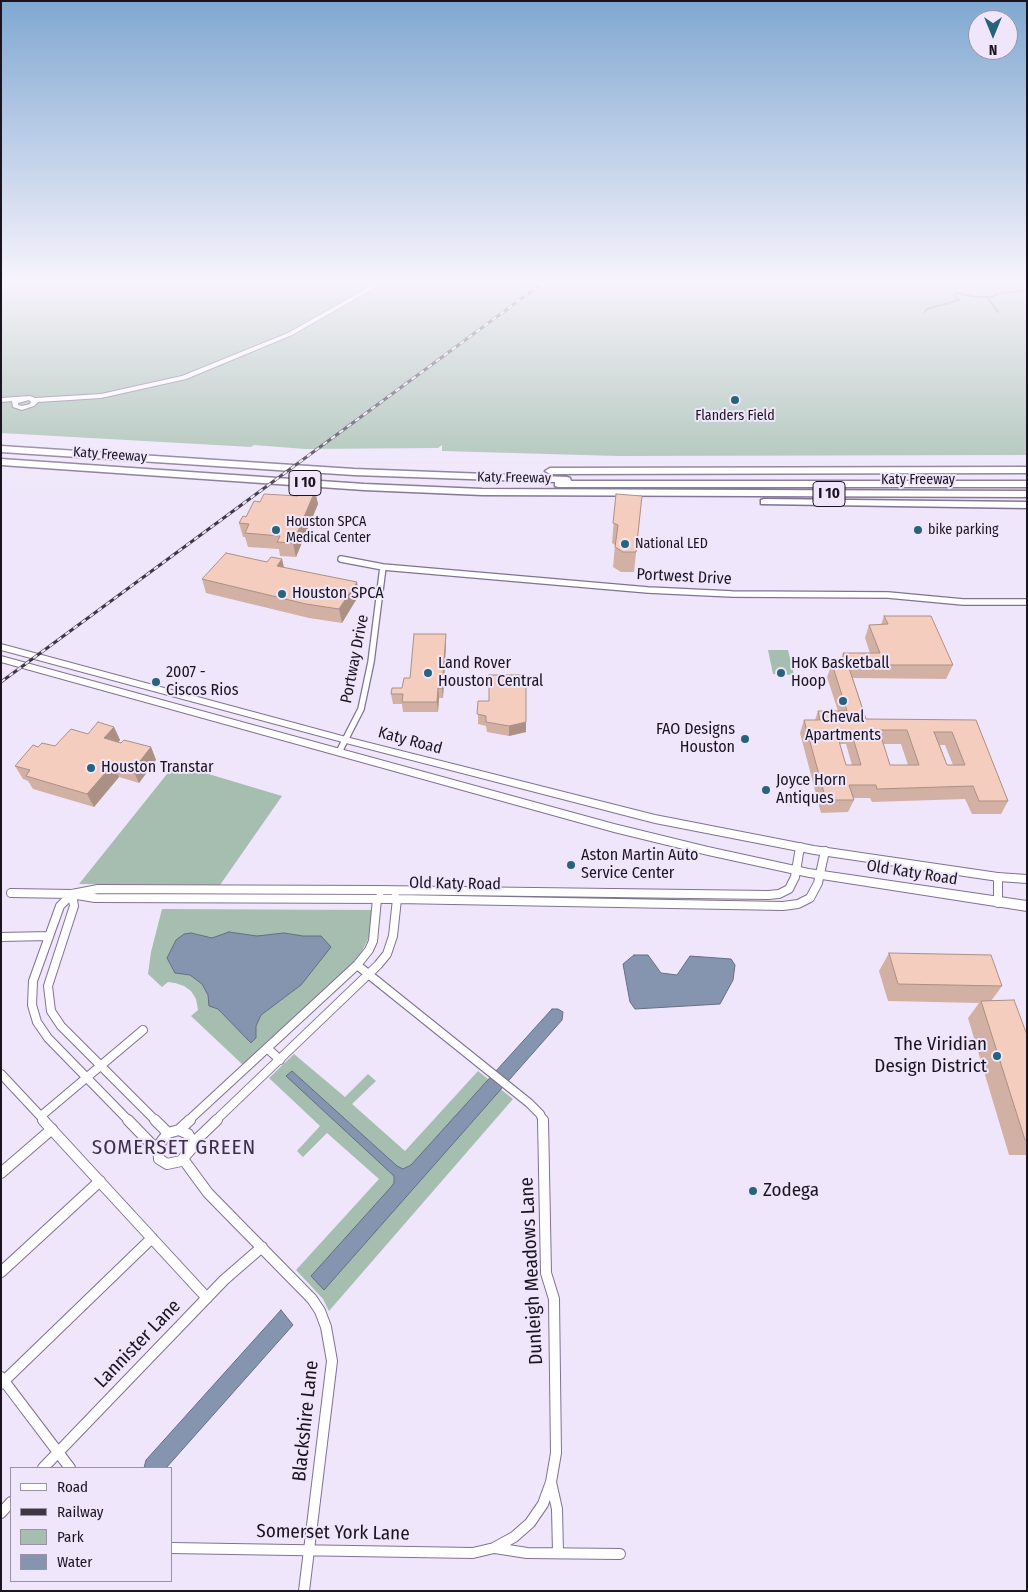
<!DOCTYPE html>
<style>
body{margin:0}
#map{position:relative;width:1028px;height:1592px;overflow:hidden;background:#efe6fb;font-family:"Fira Sans Condensed",sans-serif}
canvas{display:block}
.frame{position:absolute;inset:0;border:2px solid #1a1420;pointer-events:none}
.legend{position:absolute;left:10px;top:1467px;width:162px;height:115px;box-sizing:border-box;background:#efe6fb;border:1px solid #9a92a3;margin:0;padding:6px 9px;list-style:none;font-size:15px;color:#1a1420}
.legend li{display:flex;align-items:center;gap:10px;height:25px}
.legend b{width:25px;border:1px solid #9a92a3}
.north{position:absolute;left:968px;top:10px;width:50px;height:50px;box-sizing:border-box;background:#efe6fb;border:1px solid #9a92a3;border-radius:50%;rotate:180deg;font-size:14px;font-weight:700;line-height:20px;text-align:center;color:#1a1420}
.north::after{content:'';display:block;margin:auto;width:18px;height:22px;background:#27647b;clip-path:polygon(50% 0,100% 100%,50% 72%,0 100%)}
</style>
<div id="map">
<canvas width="1028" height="1592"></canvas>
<div class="frame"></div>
<ul class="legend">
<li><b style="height:6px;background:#fff"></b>Road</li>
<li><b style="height:6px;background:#3e3845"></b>Railway</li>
<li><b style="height:14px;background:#a5beb0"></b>Park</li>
<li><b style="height:14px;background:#8595af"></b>Water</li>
</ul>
<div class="north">N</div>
</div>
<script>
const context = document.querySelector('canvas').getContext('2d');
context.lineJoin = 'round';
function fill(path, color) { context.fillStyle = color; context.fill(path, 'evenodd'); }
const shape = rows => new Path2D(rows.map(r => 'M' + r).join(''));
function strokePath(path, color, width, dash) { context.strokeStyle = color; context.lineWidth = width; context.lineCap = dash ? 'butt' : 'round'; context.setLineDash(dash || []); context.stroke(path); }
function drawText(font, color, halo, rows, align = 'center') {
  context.font = font + ' "Fira Sans Condensed",sans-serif'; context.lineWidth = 4; context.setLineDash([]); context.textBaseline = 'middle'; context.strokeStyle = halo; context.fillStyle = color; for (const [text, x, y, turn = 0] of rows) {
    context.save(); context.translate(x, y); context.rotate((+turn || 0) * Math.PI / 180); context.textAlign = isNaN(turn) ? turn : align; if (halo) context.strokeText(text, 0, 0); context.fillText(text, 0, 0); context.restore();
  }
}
fill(shape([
 [1,282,1027,282,1027,455,618,456,442,451,442,445,438,448,305,449,254,445,251,447,1,433],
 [768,650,788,650,794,675,773,674],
 [175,764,282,796,220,885,79,884],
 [162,909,372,910,369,937,359,957,243,1065,191,1016,198,1010,196,999,191,991,184,986,175,983,168,982,162,987,148,974,151,952],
 [294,1054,345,1097,368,1074,376,1081,352,1104,405,1151,478,1071,513,1099,329,1311,323,1299,296,1270,379,1179,327,1133,303,1157,297,1151,320,1126,269,1078]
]), '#a5beb0');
const water = shape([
 [229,932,257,936,284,933,303,936,321,936,331,947,301,985,261,1015,256,1026,256,1038,251,1043,218,1009,209,1006,208,995,202,984,190,975,175,973,167,958,176,940,184,934,191,933,212,938,229,932],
 [634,955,648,955,661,973,677,975,690,956,731,959,735,965,733,980,720,1004,635,1009,630,1002,623,964,634,955],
 [552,1009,558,1009,563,1012,562,1020,324,1290,311,1276,391,1187,394,1183,394,1176,286,1076,292,1071,397,1166,403,1169,411,1165,552,1009],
 [281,1310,293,1325,166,1468,144,1468,146,1460,281,1310]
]);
fill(water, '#8595af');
strokePath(water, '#656e84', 1);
strokePath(shape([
 [988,298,998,312],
 [925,312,927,309,959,300,954,295,956,293,976,297,993,297,997,294,1027,290]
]), '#656e84', 2);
const streetFar2 = shape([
 [341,559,383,567,648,590,732,594,888,595,963,602,1027,602],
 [339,752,361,709,371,662,383,567]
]);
const streetFar1 = shape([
 [998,877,998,903],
 [11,893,72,894,98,889,378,890,768,895,779,894,789,889,795,877,800,847],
 [72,894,60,906,33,981,32,1005,37,1022,48,1038,129,1121],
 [72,894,74,906,48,986,51,1011,61,1026,156,1121],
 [77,895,95,898,397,899,783,906,798,904,810,898,818,883,825,851],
 [1,937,49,936],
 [357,965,529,1103,540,1114,543,1121],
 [267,1048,280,1060],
 [1,1074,45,1121],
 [41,1116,143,1030],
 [188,1121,357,965,369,950,373,941,377,899,380,897],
 [215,1121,378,965,387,954,393,936,397,899,395,897]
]);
const street = shape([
 [43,1120,207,1298],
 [128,1120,157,1150],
 [155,1120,168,1133],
 [179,1130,190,1120],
 [179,1130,188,1134,191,1139,191,1149,181,1161,167,1164,159,1159,158,1146,168,1133,179,1130],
 [192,1144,217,1120],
 [183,1159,208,1193,312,1299,320,1311,326,1327,332,1361,304,1591],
 [1,1173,52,1129],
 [1,1272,100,1181],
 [1,1377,70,1468],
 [1,1384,152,1238],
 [43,1468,224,1280,262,1247],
 [551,1482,557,1509,558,1553],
 [1,1513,11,1502],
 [171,1548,473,1553,494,1548,514,1537,530,1523,543,1504,551,1482,556,1453,554,1299,546,1273,543,1120],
 [495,1548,527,1553,620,1554]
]);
const secondary = shape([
 [378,282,385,282,292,335,186,379,101,398,38,402,34,406,22,410,13,407,12,401,1,402,1,398,30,396,35,398,101,394,182,376,288,333,378,282],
 [29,400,31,402,30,404,22,406,18,405,18,403,29,400],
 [1,644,346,737,655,815,814,846,998,873,1027,875,1027,883,998,881,814,854,655,823,346,743,1,650,1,644],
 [1,656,614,824,708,847,809,869,1027,901,1027,911,809,877,708,855,614,832,1,662,1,656]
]);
const highway = shape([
 [1,446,354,469,567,477,570,478,571,481,1027,481,1027,487,558,487,555,486,555,482,354,475,1,452,1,446],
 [1,459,364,484,482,489,1027,491,1027,497,482,495,364,490,1,465,1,459],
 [1027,467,1027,473,550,474,545,471,550,468,1027,467],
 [764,499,1027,502,1027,508,761,504,761,500,764,499]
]);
strokePath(streetFar2, '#807291', 8);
strokePath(streetFar1, '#807291', 10);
strokePath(street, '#807291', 12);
strokePath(secondary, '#807291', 2);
strokePath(highway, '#807291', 3);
strokePath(streetFar2, '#fff', 5.5);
strokePath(streetFar1, '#fff', 8);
strokePath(street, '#fff', 10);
fill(secondary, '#fff');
fill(highway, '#fff');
const rail = shape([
 [1,682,544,282]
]);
strokePath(rail, '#3e3845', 3);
strokePath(rail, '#efe6fb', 2, [5]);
fill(shape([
 [315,491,318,504,296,557,280,556,279,549,248,547,245,537,243,537,239,523,260,502,298,496],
 [616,494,642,496,634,572,621,572,613,567,615,545,612,543],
 [282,559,284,568,359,595,342,623,309,618,206,593,202,579,267,562],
 [884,616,953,665,946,679,853,678,866,719,976,720,1008,801,1001,814,972,814,965,799,872,802,870,798,853,798,854,800,848,812,821,813,800,733,804,720,815,720,818,711,838,711,827,677,832,664,839,664,843,653,870,653,865,638,869,625,881,625],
 [840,744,846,744,852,765,846,765],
 [883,744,901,744,908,765,890,765],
 [940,745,945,745,953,765,947,765],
 [446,644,443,698,439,698,438,712,403,712,402,704,393,704,391,694,402,688,410,678],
 [478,701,526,732,509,736,487,732,486,726,478,724],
 [114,727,120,740,118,742,151,747,156,760,139,783,119,777,94,807,33,789,28,781,23,779,15,766,38,747,55,746,88,734],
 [889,953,1002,986,991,1001,1027,1035,1027,1155,1009,1155,968,1018,979,1003,888,1001,879,971]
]), '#d2b0a3');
fill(shape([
 [315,491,318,504,296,557,293,543],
 [282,559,285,573,277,566],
 [357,582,359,595,342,623,339,609],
 [446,634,446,644,443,698,442,688],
 [438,688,439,698,438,712,437,702],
 [526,722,526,732,509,736,509,726],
 [114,727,120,740,110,752,104,738],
 [151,747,156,760,139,783,133,770],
 [113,764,119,777,94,807,87,794]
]), '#ab9085');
const building = shape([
 [303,490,315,491,293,543,277,542,280,536,245,533,249,524,239,523,243,516,246,517,254,501,260,502,264,494,298,496,303,490],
 [616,494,642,496,636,552,623,552,615,547,618,525,613,523,616,494],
 [226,553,267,562,271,557,282,559,277,566,357,582,339,609,306,604,202,579,226,553],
 [884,616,931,616,953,665,848,665,866,719,976,720,1008,801,979,801,973,786,877,789,876,785,849,785,854,800,826,800,804,720,820,720,818,711,847,711,832,664,847,664,843,653,880,653,869,625,888,624,884,616],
 [879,730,907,730,919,765,890,765,879,730],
 [836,731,851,731,861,765,846,765,836,731],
 [934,732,952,732,965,765,947,765,934,732],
 [414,634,446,634,442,688,438,688,437,702,402,702,403,694,391,694,392,688,402,688,404,678,410,678,414,634],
 [489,675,526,675,526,722,509,726,486,722,486,716,477,714,478,701,489,701,489,675],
 [98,722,114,727,104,738,121,743,124,740,151,747,133,770,113,764,87,794,26,776,30,770,15,766,33,745,38,747,42,743,55,746,71,729,88,734,98,722],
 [889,953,991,955,1002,986,898,984,889,953],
 [1014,1000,1027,1035,1027,1140,1025,1140,981,1001,1014,1000]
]);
fill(building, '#f4cdbe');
strokePath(building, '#ab9085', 1);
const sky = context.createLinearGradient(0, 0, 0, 505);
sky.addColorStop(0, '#80a8d1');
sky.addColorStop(0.56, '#f8f4fd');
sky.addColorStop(1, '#f8f4fd00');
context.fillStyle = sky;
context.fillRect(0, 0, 1028, 505);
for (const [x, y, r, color] of [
 [735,400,5,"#27647b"],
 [276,530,5,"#27647b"],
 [918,530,5,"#27647b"],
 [625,544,5,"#27647b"],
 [282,594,5,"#27647b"],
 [428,673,5,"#27647b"],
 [781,673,5,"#27647b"],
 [156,682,5,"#27647b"],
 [843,701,5,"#27647b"],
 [745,739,5,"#27647b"],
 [91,768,5,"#27647b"],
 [766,790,5,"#27647b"],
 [571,865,5,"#27647b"],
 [997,1056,5,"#27647b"],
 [753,1191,5,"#27647b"]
]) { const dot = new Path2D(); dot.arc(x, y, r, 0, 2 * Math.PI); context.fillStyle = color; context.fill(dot); strokePath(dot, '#efe6fb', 2); }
drawText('14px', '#1a1420', '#efe6fb', [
 ["Flanders Field",735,416,"center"],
 ["Houston SPCA",286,522],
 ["Medical Center",286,538],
 ["bike parking",928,530],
 ["National LED",635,544]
], 'left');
drawText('14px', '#1a1420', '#efe6fb', [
 ["Katy Freeway",110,455,4],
 ["Katy Freeway",514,478,1],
 ["Katy Freeway",918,480]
]);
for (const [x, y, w] of [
 [305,483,32],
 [829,494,32]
]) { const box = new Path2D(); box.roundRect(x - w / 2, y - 12.5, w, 25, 4); context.fillStyle = '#efe6fb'; context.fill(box); strokePath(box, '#1a1420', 1); }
drawText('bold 15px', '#1a1420', null, [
 ["I 10",305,483],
 ["I 10",829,494]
]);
drawText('16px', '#1a1420', '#efe6fb', [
 ["Portwest Drive",684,577,3],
 ["Portway Drive",355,659,-79],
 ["Katy Road",410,741,15],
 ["Old Katy Road",912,873,9],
 ["Old Katy Road",455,884,1]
]);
drawText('16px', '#1a1420', '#efe6fb', [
 ["Houston SPCA",292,594],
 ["Land Rover",438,664],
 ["Houston Central",438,682],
 ["HoK Basketball",791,664],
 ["Hoop",791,682],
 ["2007 -",166,673],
 ["Ciscos Rios",166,691],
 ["Cheval",843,718,"center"],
 ["Apartments",843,736,"center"],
 ["FAO Designs",735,730,"right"],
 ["Houston",735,748,"right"],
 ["Houston Transtar",101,768],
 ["Joyce Horn",776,781],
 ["Antiques",776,799],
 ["Aston Martin Auto",581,856],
 ["Service Center",581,874]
], 'left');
drawText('19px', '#1a1420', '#efe6fb', [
 ["The Viridian",987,1045],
 ["Design District",987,1067],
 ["Zodega",763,1191,"left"]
], 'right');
drawText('19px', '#1a1420', '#efe6fb', [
 ["Dunleigh Meadows Lane",532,1271,-93],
 ["Lannister Lane",138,1344,-46],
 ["Blackshire Lane",306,1421,-84],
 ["Somerset York Lane",333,1533,1]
]);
context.letterSpacing = '1px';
drawText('21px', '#3c2f4a', '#efe6fb', [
 ["SOMERSET GREEN",174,1148]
]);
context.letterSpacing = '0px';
</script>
